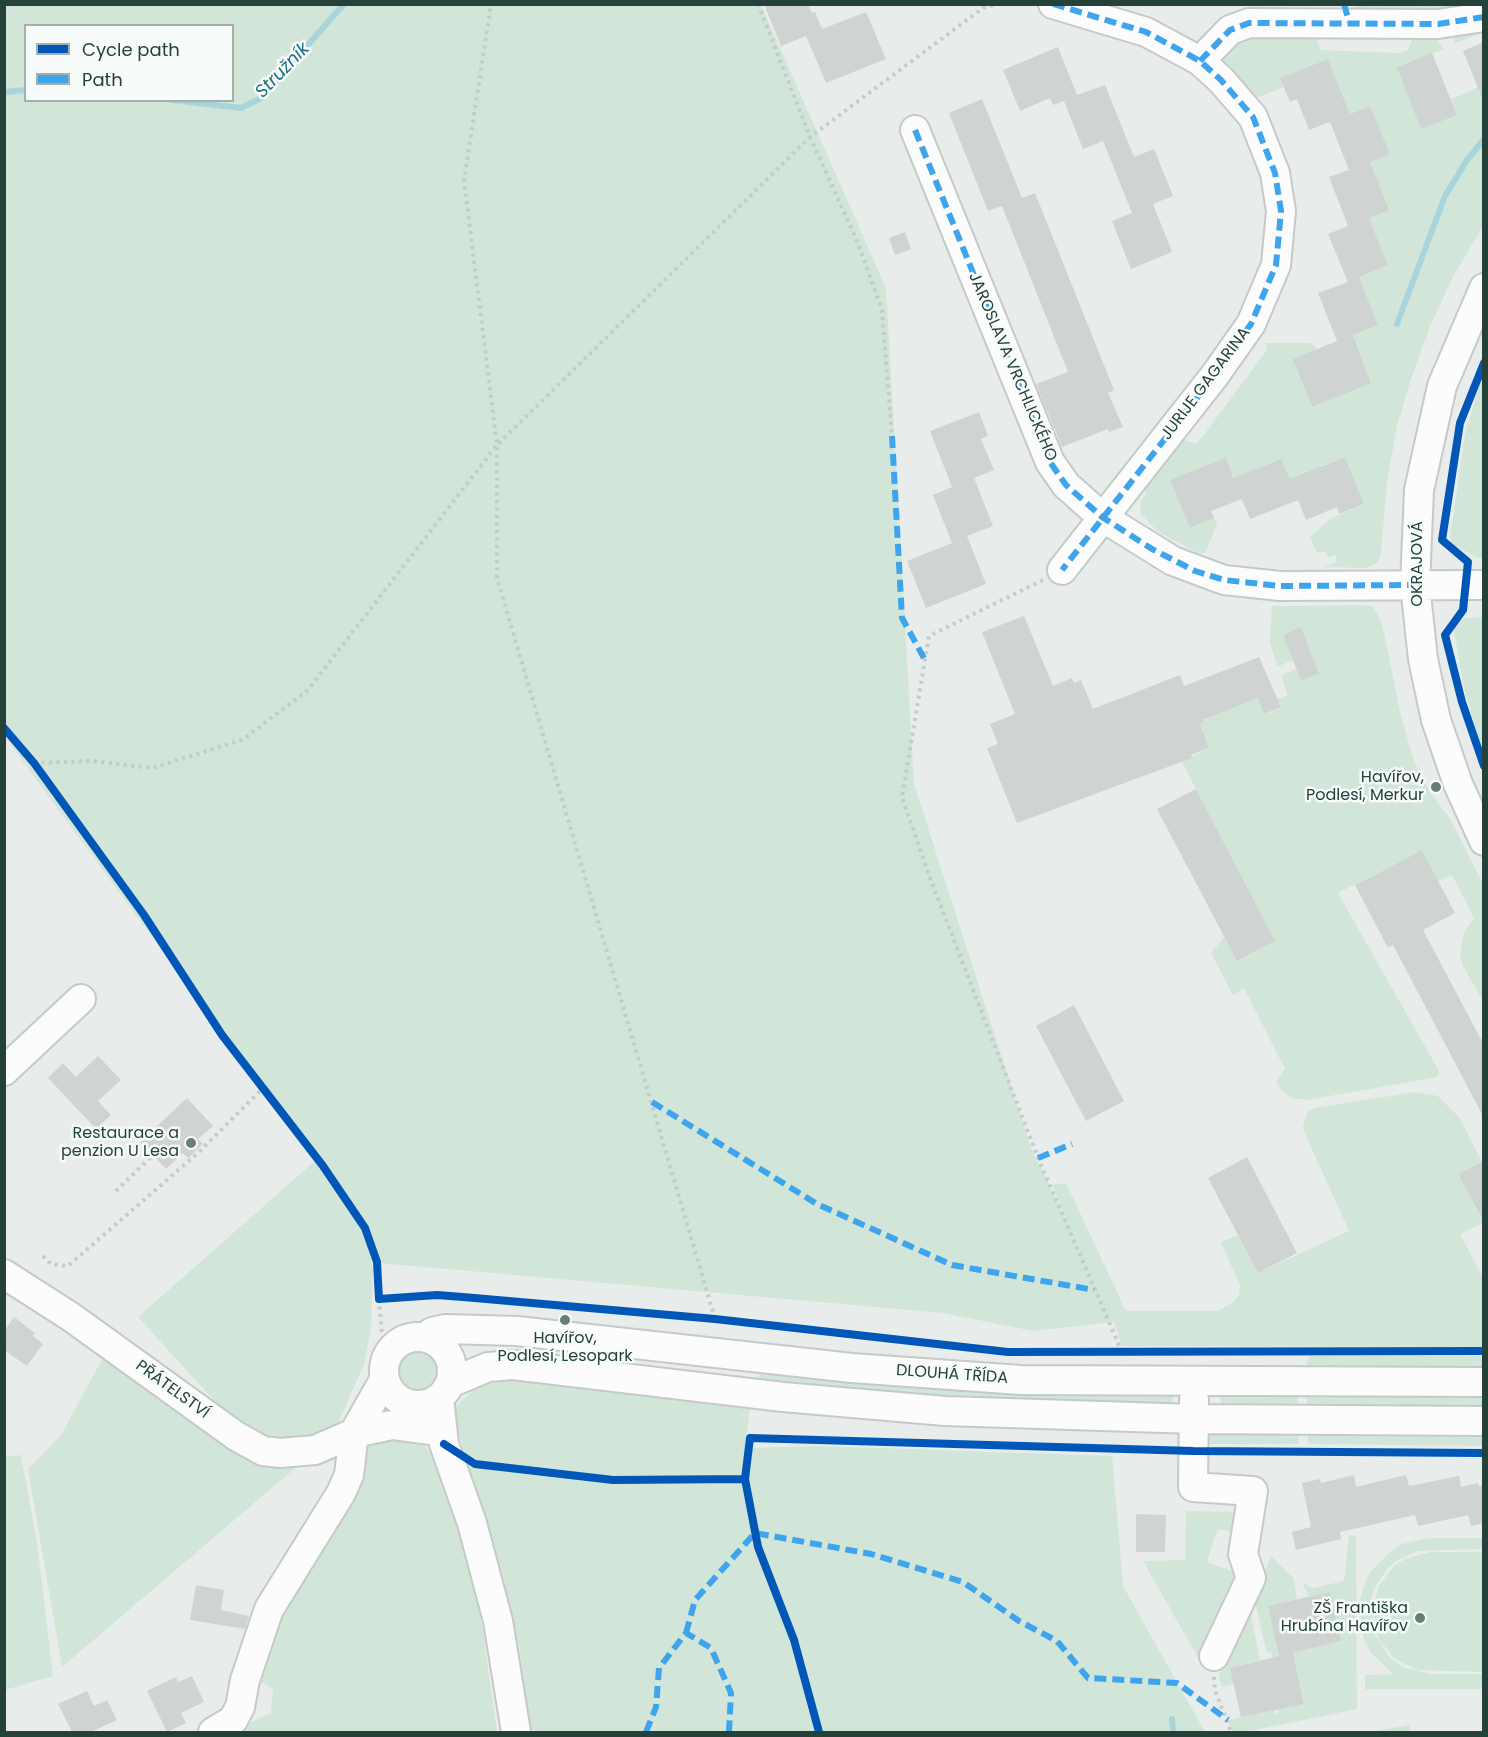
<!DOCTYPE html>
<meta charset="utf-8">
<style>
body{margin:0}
#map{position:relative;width:1488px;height:1737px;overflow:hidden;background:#e8edeb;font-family:Poppins,sans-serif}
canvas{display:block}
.frame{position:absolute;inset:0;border:6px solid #24423a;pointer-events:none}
.legend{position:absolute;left:24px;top:24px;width:210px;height:78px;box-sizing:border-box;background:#f7fbf9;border:2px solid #a3b1ad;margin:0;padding:8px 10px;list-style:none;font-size:18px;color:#24423a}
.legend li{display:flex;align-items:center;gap:12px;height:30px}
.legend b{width:30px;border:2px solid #a3b1ad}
</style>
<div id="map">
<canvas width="1488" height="1737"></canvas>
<div class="frame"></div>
<ul class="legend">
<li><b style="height:8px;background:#0057b8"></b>Cycle path</li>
<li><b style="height:8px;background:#3ea4ec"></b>Path</li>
</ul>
</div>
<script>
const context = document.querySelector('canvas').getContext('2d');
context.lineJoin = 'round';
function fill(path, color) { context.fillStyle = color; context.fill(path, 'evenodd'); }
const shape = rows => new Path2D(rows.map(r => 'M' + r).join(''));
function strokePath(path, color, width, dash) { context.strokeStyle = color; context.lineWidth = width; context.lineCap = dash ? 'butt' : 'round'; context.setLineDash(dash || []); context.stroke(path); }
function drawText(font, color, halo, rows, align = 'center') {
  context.font = font + ' Poppins,sans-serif'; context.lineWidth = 5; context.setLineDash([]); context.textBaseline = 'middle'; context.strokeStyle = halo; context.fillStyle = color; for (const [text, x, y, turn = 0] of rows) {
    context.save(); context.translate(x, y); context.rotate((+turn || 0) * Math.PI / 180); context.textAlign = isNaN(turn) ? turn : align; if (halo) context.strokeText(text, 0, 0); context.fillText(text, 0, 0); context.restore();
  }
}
fill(shape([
 [1480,4,1481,7,1360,16,1355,5],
 [4,5,761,5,886,288,914,784,1031,1148,1071,1229,1052,1185,1066,1183,1126,1311,1218,1311,1233,1302,1239,1295,1240,1286,1221,1242,1238,1235,1258,1273,1349,1231,1306,1136,1303,1127,1308,1111,1314,1108,1415,1092,1438,1096,1459,1117,1482,1162,1458,1174,1483,1223,1460,1234,1483,1278,1483,1347,1122,1346,1114,1322,1033,1331,943,1313,379,1263,367,1244,373,1269,371,1329,364,1364,336,1428,281,1443,231,1419,138,1317,316,1160,5,737],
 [26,26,232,26,232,100,26,100],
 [1483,30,1483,32,1453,44,1455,35],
 [1313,31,1321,50,1399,53,1408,50,1414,36,1435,36,1444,49,1397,67,1457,115,1451,99,1483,85,1483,226,1454,275,1431,324,1411,379,1397,426,1387,483,1381,553,1378,562,1367,568,1322,567,1337,562,1336,555,1327,557,1326,551,1317,553,1310,537,1330,519,1364,504,1345,457,1320,466,1322,471,1290,479,1281,459,1233,478,1225,459,1171,481,1190,528,1214,518,1217,525,1206,551,1201,554,1158,532,1140,513,1141,500,1147,493,1139,485,1178,438,1197,444,1267,350,1265,343,1310,343,1316,347,1306,391,1312,407,1371,382,1353,335,1378,325,1359,277,1388,265,1369,218,1370,106,1350,114,1328,59,1281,78,1284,87,1251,100,1223,64,1223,54,1231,39],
 [1483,374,1484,558,1478,558,1452,544,1450,537,1465,434],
 [1361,605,1373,606,1382,623,1402,721,1415,763,1429,791,1451,820,1483,884,1483,1001,1463,966,1460,956,1464,932,1474,918,1452,875,1438,881,1422,850,1338,893,1439,1071,1439,1075,1433,1078,1307,1100,1292,1098,1282,1091,1276,1081,1285,1069,1244,988,1233,995,1211,953,1224,937,1237,961,1275,941,1182,762,1209,748,1200,724,1212,716,1258,698,1265,714,1280,708,1277,699,1288,695,1281,675,1296,669,1302,681,1319,674,1301,628,1283,635,1293,660,1277,667,1270,642,1272,606],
 [1483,617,1484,617,1483,753,1463,684,1454,630,1460,620,1466,618],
 '394 1371a23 23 0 1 1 46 0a23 23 0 1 1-46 0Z',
 [105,1354,300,1464,62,1667,28,1469,61,1435],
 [1311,1356,1483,1356,1483,1370,1307,1369,1307,1360],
 [760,1369,1172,1394,1173,1400,1170,1406,1116,1407,758,1385],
 [488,1378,750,1407,745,1448,822,1446,1112,1456,1123,1586,1205,1732,524,1732,520,1651,452,1409],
 [1298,1392,1298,1408,1222,1406,1220,1399,1222,1394],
 [1307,1392,1483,1393,1483,1409,1307,1408],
 [1298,1432,1299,1444,1206,1444,1211,1433],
 [1308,1433,1483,1434,1483,1446,1308,1444],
 [406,1436,424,1445,441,1469,464,1539,480,1611,497,1732,229,1732,271,1713,273,1689,257,1680,276,1610,367,1442],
 [21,1455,37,1542,53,1676,5,1690,5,1457],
 [1186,1511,1231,1512,1239,1516,1235,1533,1218,1529,1208,1558,1209,1563,1243,1575,1209,1651,1205,1670,1143,1561,1185,1560],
 [1349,1535,1356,1536,1357,1709,1245,1732,1232,1732,1228,1720,1274,1710,1275,1714,1279,1713,1278,1709,1304,1703,1293,1653,1341,1641,1330,1592,1309,1597,1302,1582,1313,1588,1344,1581],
 [1430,1538,1483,1538,1483,1549,1418,1551,1396,1561,1387,1569,1374,1589,1371,1604,1374,1633,1390,1658,1402,1667,1431,1674,1483,1674,1483,1689,1365,1689,1365,1675,1393,1674,1371,1653,1363,1637,1359,1603,1364,1585,1370,1572,1390,1552,1402,1544],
 [1430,1552,1483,1552,1483,1672,1417,1670,1394,1658,1378,1638,1373,1612,1378,1587,1394,1566,1405,1559],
 [1271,1556,1294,1579,1297,1599,1268,1607,1272,1623,1275,1623,1279,1656,1272,1658,1271,1652,1267,1653,1254,1599],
 [1250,1610,1260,1660,1231,1668,1234,1684,1222,1687,1219,1677,1227,1640],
 [1409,1725,1410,1732,1371,1732]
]), '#d1e6d8');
strokePath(shape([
 [4,92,26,90],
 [172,100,241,108,261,98,344,4],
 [1397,324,1445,196,1467,160,1484,139],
 [1172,1719,1173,1732]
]), '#a9d4db', 6);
fill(shape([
 [764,4,808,4,812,13,815,12,822,29,866,12,886,59,826,83,806,36,781,46],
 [1484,42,1484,100,1483,100,1463,51],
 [1058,47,1077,95,1105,85,1134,157,1154,149,1173,196,1153,204,1172,252,1131,269,1112,221,1132,213,1103,141,1083,149,1064,101,1053,105,1050,98,1020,111,1003,70],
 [1432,53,1457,115,1421,129,1397,67],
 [1328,59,1350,114,1370,106,1390,154,1370,162,1389,210,1369,218,1388,265,1359,277,1378,325,1353,335,1371,383,1312,407,1293,359,1337,341,1318,293,1348,282,1328,234,1348,226,1329,177,1349,170,1330,122,1309,130,1297,99,1290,102,1280,78],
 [982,99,1022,198,1035,193,1114,390,1108,393,1123,427,1109,432,1108,429,1062,447,1036,384,1068,372,1002,206,988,211,949,113],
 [905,232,911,249,895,255,889,238],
 [979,412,988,436,981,439,994,470,974,478,993,526,967,536,986,584,926,608,907,561,952,543,933,495,952,487,930,431],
 [1345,457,1364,504,1339,514,1337,507,1306,520,1298,500,1250,519,1242,499,1211,511,1214,518,1190,528,1170,480,1226,458,1233,478,1281,459,1290,479],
 [1024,616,1053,686,1072,678,1074,683,1081,680,1093,709,1180,675,1184,686,1259,657,1281,707,1264,714,1258,698,1203,720,1204,722,1200,724,1209,748,1191,755,1192,758,1017,823,987,748,998,744,990,724,1015,714,982,632],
 [1301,627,1319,674,1301,681,1283,635],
 [1196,789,1275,941,1237,961,1157,809],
 [1422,850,1455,913,1423,930,1484,1045,1484,1118,1393,945,1388,948,1355,885],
 [1074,1005,1124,1101,1086,1121,1036,1026],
 [98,1056,121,1080,98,1101,111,1115,96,1129,48,1078,63,1063,76,1077],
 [187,1098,213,1126,198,1139,203,1144,188,1158,183,1153,166,1169,140,1142],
 [1247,1157,1297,1253,1258,1273,1208,1178],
 [1484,1161,1484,1223,1458,1174],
 [14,1317,35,1333,33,1336,43,1344,27,1366,4,1350,4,1331],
 [1354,1475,1356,1487,1406,1475,1409,1486,1459,1476,1461,1487,1478,1483,1479,1486,1484,1485,1484,1523,1471,1526,1468,1515,1418,1526,1415,1515,1340,1532,1341,1539,1296,1550,1292,1532,1311,1527,1302,1483,1320,1479,1321,1483],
 [1136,1514,1166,1515,1165,1552,1136,1552],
 [196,1585,224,1590,221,1610,249,1616,245,1629,190,1620],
 [1330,1592,1341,1641,1293,1653,1304,1704,1241,1717,1230,1668,1279,1656,1268,1606],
 [192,1676,204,1702,181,1713,186,1723,167,1732,147,1691,176,1677,178,1682],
 [87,1691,94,1706,107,1700,117,1720,91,1732,72,1732,58,1704]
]), '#cfd4d2');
const minor = shape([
 [1053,4,1146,32,1200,61,1221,80,1253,117,1275,173,1281,211,1276,265,1251,324,1215,375,1062,570],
 [1200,61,1230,30,1249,23,1438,24,1484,17],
 [915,130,1050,462,1066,485,1102,517,1173,561,1224,580,1280,586,1484,585],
 [1484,288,1442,386,1419,490,1415,585,1423,659,1436,720,1458,784,1484,841],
 [4,1071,81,999],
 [4,1274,71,1317,236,1436,263,1451,280,1453,315,1450,354,1433,392,1425,429,1430],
 '384 1371a34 34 0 1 1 68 0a34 34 0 1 1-68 0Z',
 [425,1337,432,1332,445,1329,517,1331,852,1368,1021,1380,1484,1382],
 [450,1383,488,1367,513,1365,783,1397,945,1411,1195,1419,1484,1421],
 [439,1398,444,1444,472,1523,498,1621,516,1732],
 [1194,1400,1193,1487,1253,1491,1243,1554,1251,1578,1214,1656],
 [213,1732,233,1720,240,1707,245,1680,269,1609,341,1493,349,1475,354,1433,384,1380]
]);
strokePath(minor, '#c5cac8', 32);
strokePath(shape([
 [758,4,810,137,858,243,882,310,892,436],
 [1043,580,929,636,902,797,930,878,1038,1158,1122,1352],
 [34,763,92,761,152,768,242,740,308,690,497,445,464,181,491,4],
 [116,1191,153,1155],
 [43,1256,51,1264,68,1266,199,1152,263,1088],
 [379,1299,382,1336,392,1348],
 [715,1319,497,578,497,445,810,137,983,8,998,4],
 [1214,1677,1215,1690,1231,1732]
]), '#c3ccca', 4, [3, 4.5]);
strokePath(minor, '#fcfcfc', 28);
strokePath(shape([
 [1053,4,1146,32,1200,61,1221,80,1253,117,1275,173,1281,211,1276,265,1251,324,1215,375,1062,570],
 [1344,4,1349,22],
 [1200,61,1230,30,1249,23,1438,24,1484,17],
 [915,130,1050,462,1066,485,1102,517,1152,549,1195,571,1224,580,1280,586,1415,585],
 [892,436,902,618,925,660],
 [652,1102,817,1204,952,1265,1094,1290],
 [1038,1158,1072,1144],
 [686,1633,695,1600,755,1533,871,1554,963,1582,1019,1621,1057,1641,1088,1678,1177,1683,1228,1720],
 [646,1732,656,1707,659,1668,686,1633,711,1648,731,1693,729,1732]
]), '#3ea4ec', 6, [12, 6]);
strokePath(shape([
 [1484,363,1460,423,1442,540,1468,562,1463,610,1445,635,1462,702,1484,766],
 [4,728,34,763,144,915,222,1035,323,1166,365,1228,377,1262,379,1299,437,1295,463,1297,715,1319,1008,1352,1484,1351],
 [444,1444,475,1464,613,1480,745,1479,750,1438,1193,1451,1484,1453],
 [745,1479,758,1547,794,1640,819,1732]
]), '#0057b8', 8);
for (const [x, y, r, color] of [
 [1436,787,6,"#697e78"],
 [191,1143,6,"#697e78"],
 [565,1320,6,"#697e78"],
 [1420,1618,6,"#697e78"]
]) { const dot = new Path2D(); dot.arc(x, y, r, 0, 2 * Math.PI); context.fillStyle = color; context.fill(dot); strokePath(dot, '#f7fbf9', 2); }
drawText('16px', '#24423a', '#f7fbf9', [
 ["JAROSLAVA VRCHLICKÉHO",1012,367,67],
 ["JURIJE GAGARINA",1206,384,-53],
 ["OKRAJOVÁ",1418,564,-90],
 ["DLOUHÁ TŘÍDA",952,1375,4],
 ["PŘÁTELSTVÍ",172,1390,36]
]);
drawText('16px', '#24423a', '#f7fbf9', [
 ["Havířov,",1424,778],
 ["Podlesí, Merkur",1424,796],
 ["Restaurace a",179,1134],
 ["penzion U Lesa",179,1152],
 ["Havířov,",565,1339,"center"],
 ["Podlesí, Lesopark",565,1357,"center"],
 ["ZŠ Františka",1408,1609],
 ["Hrubína Havířov",1408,1627]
], 'right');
drawText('italic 18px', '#1c6f80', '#f7fbf9', [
 ["Stružník",283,71,-46]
]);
</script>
